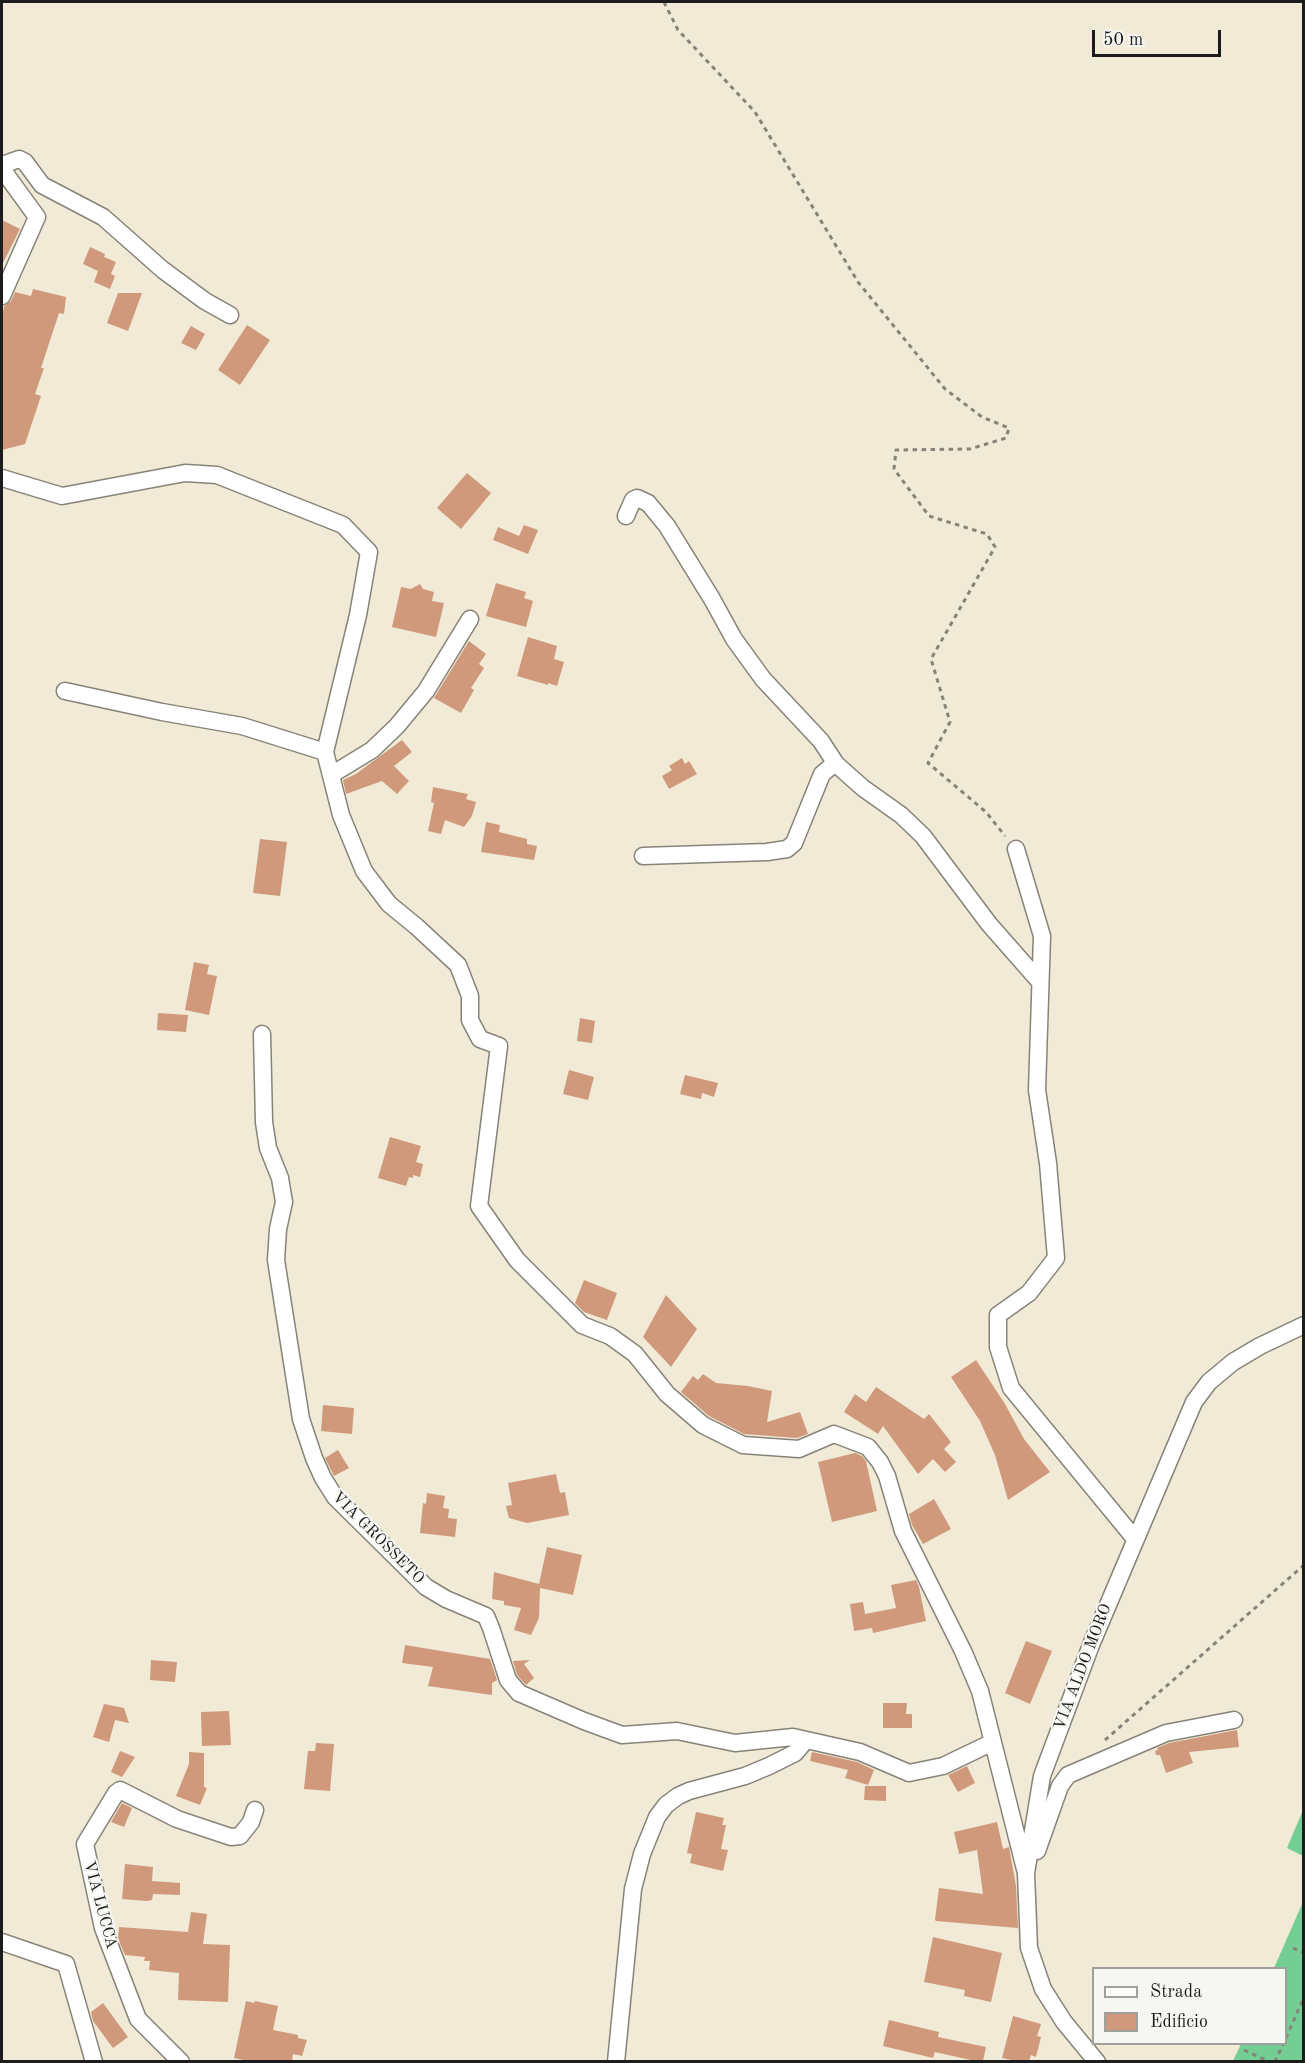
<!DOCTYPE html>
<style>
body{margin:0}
#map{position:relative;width:1305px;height:2063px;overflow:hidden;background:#f1ead6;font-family:"Old Standard TT",serif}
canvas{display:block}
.frame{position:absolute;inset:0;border:3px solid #1c1c1c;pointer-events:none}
.legend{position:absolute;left:1092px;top:1967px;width:195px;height:78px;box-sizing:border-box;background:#f6f6f2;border:2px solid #9f9f9c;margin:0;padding:8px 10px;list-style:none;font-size:18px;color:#1c1c1c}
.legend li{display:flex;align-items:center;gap:12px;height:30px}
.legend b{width:30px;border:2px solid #9f9f9c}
.scale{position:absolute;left:1092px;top:30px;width:129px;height:27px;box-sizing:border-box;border:3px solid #1c1c1c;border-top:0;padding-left:8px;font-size:18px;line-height:21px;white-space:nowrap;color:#1c1c1c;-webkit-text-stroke:4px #f6f6f2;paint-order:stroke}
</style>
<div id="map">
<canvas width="1305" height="2063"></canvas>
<div class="frame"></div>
<ul class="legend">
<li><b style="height:8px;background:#fff"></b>Strada</li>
<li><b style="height:16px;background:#d0997b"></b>Edificio</li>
</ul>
<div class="scale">50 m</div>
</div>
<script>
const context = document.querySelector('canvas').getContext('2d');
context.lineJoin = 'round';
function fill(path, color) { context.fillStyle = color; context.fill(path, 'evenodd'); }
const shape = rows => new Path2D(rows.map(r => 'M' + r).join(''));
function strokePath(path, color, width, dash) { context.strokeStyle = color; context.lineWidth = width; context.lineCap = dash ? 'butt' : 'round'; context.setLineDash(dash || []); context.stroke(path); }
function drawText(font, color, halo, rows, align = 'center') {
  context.font = font + ' "Old Standard TT",serif'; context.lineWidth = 4.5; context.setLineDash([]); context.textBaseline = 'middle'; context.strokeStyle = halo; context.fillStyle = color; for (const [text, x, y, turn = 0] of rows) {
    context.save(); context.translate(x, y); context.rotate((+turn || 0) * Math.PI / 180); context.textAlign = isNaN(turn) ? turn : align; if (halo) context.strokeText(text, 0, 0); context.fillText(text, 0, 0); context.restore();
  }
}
fill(shape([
 [1303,1810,1303,1856,1287,1848],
 [1303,1902,1303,2061,1233,2061,1241,2044,1286,2044,1286,1968,1274,1968]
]), '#74cd93');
fill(shape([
 [2,220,20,229,2,265],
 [90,247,105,254,104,257,116,262,111,274,115,276,110,289,94,282,98,271,83,264],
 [33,289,66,297,64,314,59,313,41,368,44,368,35,394,41,396,25,444,2,450,2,320,4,306,11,301,15,292,31,296],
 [118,293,142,293,128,331,107,323],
 [247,325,270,340,240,385,218,370],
 [191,326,205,334,196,350,181,343],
 [467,473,491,493,461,529,437,508],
 [524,525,538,530,528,554,493,540,498,527,519,536],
 [496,583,526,592,524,598,533,601,526,627,486,616],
 [420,584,423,589,434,592,432,601,444,603,436,637,392,627,401,587,411,589],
 [528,637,557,646,554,659,564,662,557,686,548,683,548,685,517,676],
 [469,641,486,654,479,664,484,668,471,688,474,690,461,713,434,698],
 [402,740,412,752,394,766,409,781,397,794,382,781,346,794,343,780,356,774],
 [682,758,685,764,689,761,697,774,669,789,662,776,672,770,669,766],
 [433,787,468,794,466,799,476,802,472,816,464,827,445,820,441,834,428,831,434,803,431,802],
 [486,822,500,825,499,832,527,839,527,844,537,846,534,860,481,852],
 [260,839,287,842,280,896,253,893],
 [194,962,209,965,207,974,217,976,209,1015,185,1010],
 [158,1013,188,1015,186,1032,157,1030],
 [580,1018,595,1021,592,1043,577,1041],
 [569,1070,594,1077,588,1100,563,1094],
 [685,1075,718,1083,714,1097,702,1093,701,1099,680,1094],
 [390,1137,421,1146,416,1162,423,1164,420,1177,413,1175,413,1178,409,1177,406,1186,378,1178],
 [584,1280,617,1293,607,1320,584,1312,575,1303],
 [666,1295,697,1329,671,1367,643,1337],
 [976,1360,1005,1404,1024,1439,1050,1472,1008,1500,995,1455,980,1421,951,1377],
 [703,1374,716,1383,748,1386,772,1391,767,1422,800,1412,808,1434,797,1438,744,1434,709,1416,681,1392,693,1376,698,1380],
 [876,1387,924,1419,929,1414,951,1442,944,1449,956,1462,945,1472,933,1459,918,1474,883,1426,878,1434,844,1412,855,1394,866,1402],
 [323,1405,354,1408,352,1434,321,1431],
 [338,1450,349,1468,334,1476,325,1458],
 [855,1453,862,1456,866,1461,877,1511,832,1522,818,1462],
 [556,1474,560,1493,565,1492,569,1515,527,1523,509,1518,506,1506,512,1505,508,1483],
 [427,1493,445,1496,443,1508,449,1509,448,1518,457,1519,455,1537,420,1533,423,1503,426,1504],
 [934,1499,951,1529,923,1544,912,1525,909,1514],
 [547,1547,582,1555,573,1595,540,1588,539,1618,531,1635,514,1630,521,1608,504,1605,504,1601,492,1599,494,1572,539,1584],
 [916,1580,919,1587,926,1621,873,1633,872,1628,854,1631,850,1604,863,1602,865,1614,896,1608,891,1585],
 [1026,1641,1052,1651,1030,1704,1005,1693],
 [405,1645,490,1659,497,1680,492,1683,492,1695,428,1686,433,1667,402,1663],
 [151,1660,177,1662,175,1682,150,1680],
 [530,1660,524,1664,534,1678,526,1685,517,1675,513,1661],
 [883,1703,907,1703,906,1714,912,1714,912,1728,883,1728],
 [104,1704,124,1708,129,1723,115,1720,109,1742,93,1737],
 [229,1711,231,1745,202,1746,201,1712],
 [1237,1730,1239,1747,1189,1752,1193,1763,1166,1773,1160,1755,1156,1755,1155,1751,1158,1750,1157,1748,1169,1743],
 [316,1743,334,1744,330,1791,304,1789,308,1751,315,1751],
 [120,1751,135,1757,122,1777,111,1772],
 [189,1752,204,1753,204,1787,207,1788,200,1805,176,1796,189,1764],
 [812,1752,857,1762,874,1770,868,1785,845,1778,848,1770,810,1761],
 [967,1766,975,1783,958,1792,948,1775],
 [865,1786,886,1786,886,1801,864,1800],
 [122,1803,132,1808,124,1827,111,1822],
 [696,1812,724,1818,722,1825,726,1825,721,1849,728,1850,723,1871,690,1863,692,1854,687,1853],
 [997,1822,1003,1849,1009,1847,1016,1886,1018,1928,936,1921,935,1920,939,1888,983,1894,977,1850,959,1854,954,1832],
 [125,1864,153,1867,152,1881,180,1883,180,1895,153,1894,152,1900,147,1901,122,1899],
 [191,1912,207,1914,203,1944,230,1945,228,2002,178,2000,179,1973,149,1970,150,1961,144,1961,145,1957,125,1955,118,1939,119,1927,188,1932],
 [933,1937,1002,1953,991,2002,964,1996,965,1990,924,1982],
 [246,2001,254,2003,255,2001,278,2006,273,2030,298,2035,298,2038,307,2040,302,2056,293,2054,292,2061,248,2061,234,2058],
 [103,2003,128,2037,113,2048,93,2021,91,2012],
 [1013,2016,1041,2024,1037,2036,1041,2037,1036,2057,1031,2055,1029,2061,1016,2061,1002,2058],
 [889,2020,939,2032,938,2037,986,2047,983,2061,975,2061,935,2052,933,2058,883,2046]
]), '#d0997b');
const street = shape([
 [2,165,19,159,25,162,42,185,103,217,163,270,205,301,230,315],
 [2,169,37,217,2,296],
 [2,478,62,496,185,473,217,475,343,525,369,552,358,615,325,752,341,815,364,871,389,904,417,927,458,965,470,996,470,1020,480,1039,499,1046,479,1206,517,1260,582,1325,610,1336,635,1354,667,1394,703,1425,743,1445,799,1449,834,1434,868,1447,880,1462,887,1476,903,1531,963,1651,980,1691,1026,1873],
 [626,516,633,500,637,498,648,503,653,509,667,526,712,599,734,639,763,679,821,741,836,764,863,788,901,815,923,836,989,924,1040,982],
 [65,691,162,712,242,726,325,752],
 [331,775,372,750,397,726,426,691,470,619],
 [1016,849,1042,936,1037,1090,1048,1163,1056,1258,1029,1293,998,1315,998,1347,1011,1388,1135,1539],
 [643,856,767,852,787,849,794,843,822,774,835,763],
 [262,1034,264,1122,268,1148,280,1178,284,1202,278,1229,276,1260,301,1419,314,1458,323,1478,335,1497,426,1587,446,1599,486,1616,491,1628,508,1680,519,1693,584,1721,622,1735,677,1731,735,1743,793,1737,860,1752,909,1773,943,1766,993,1742],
 [1037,1851,1060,1786,1068,1775,1166,1733,1234,1720],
 [2,1942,66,1964,94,2062],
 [181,2062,138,2019,103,1928,85,1844,116,1793,120,1790,177,1819,231,1837,240,1836,251,1822,255,1810],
 [616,2062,633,1889,642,1854,657,1817,666,1805,678,1796,689,1791,745,1776,769,1766,795,1753,806,1740],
 [1097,2062,1064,2022,1043,1989,1029,1948,1026,1873,1042,1776,1091,1645,1194,1402,1209,1382,1233,1362,1260,1346,1304,1325]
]);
strokePath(street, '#868379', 19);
strokePath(shape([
 [664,2,678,30,755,112,858,282,945,389,982,417,1009,428,1006,438,970,449,896,450,894,469,929,516,987,534,995,547,931,659,950,722,928,763,986,812,1005,836],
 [1105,1740,1304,1565],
 [1293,1948,1304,1953],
 [1286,2038,1304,1997],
 [1244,2050,1270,2062],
 [1275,2062,1283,2044]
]), '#868379', 3, [4.5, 4.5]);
strokePath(street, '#fff', 16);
drawText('16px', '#1c1c1c', '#f6f6f2', [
 ["VIA GROSSETO",378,1538,45],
 ["VIA ALDO MORO",1083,1667,-69],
 ["VIA LUCCA",100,1905,75]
]);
</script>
